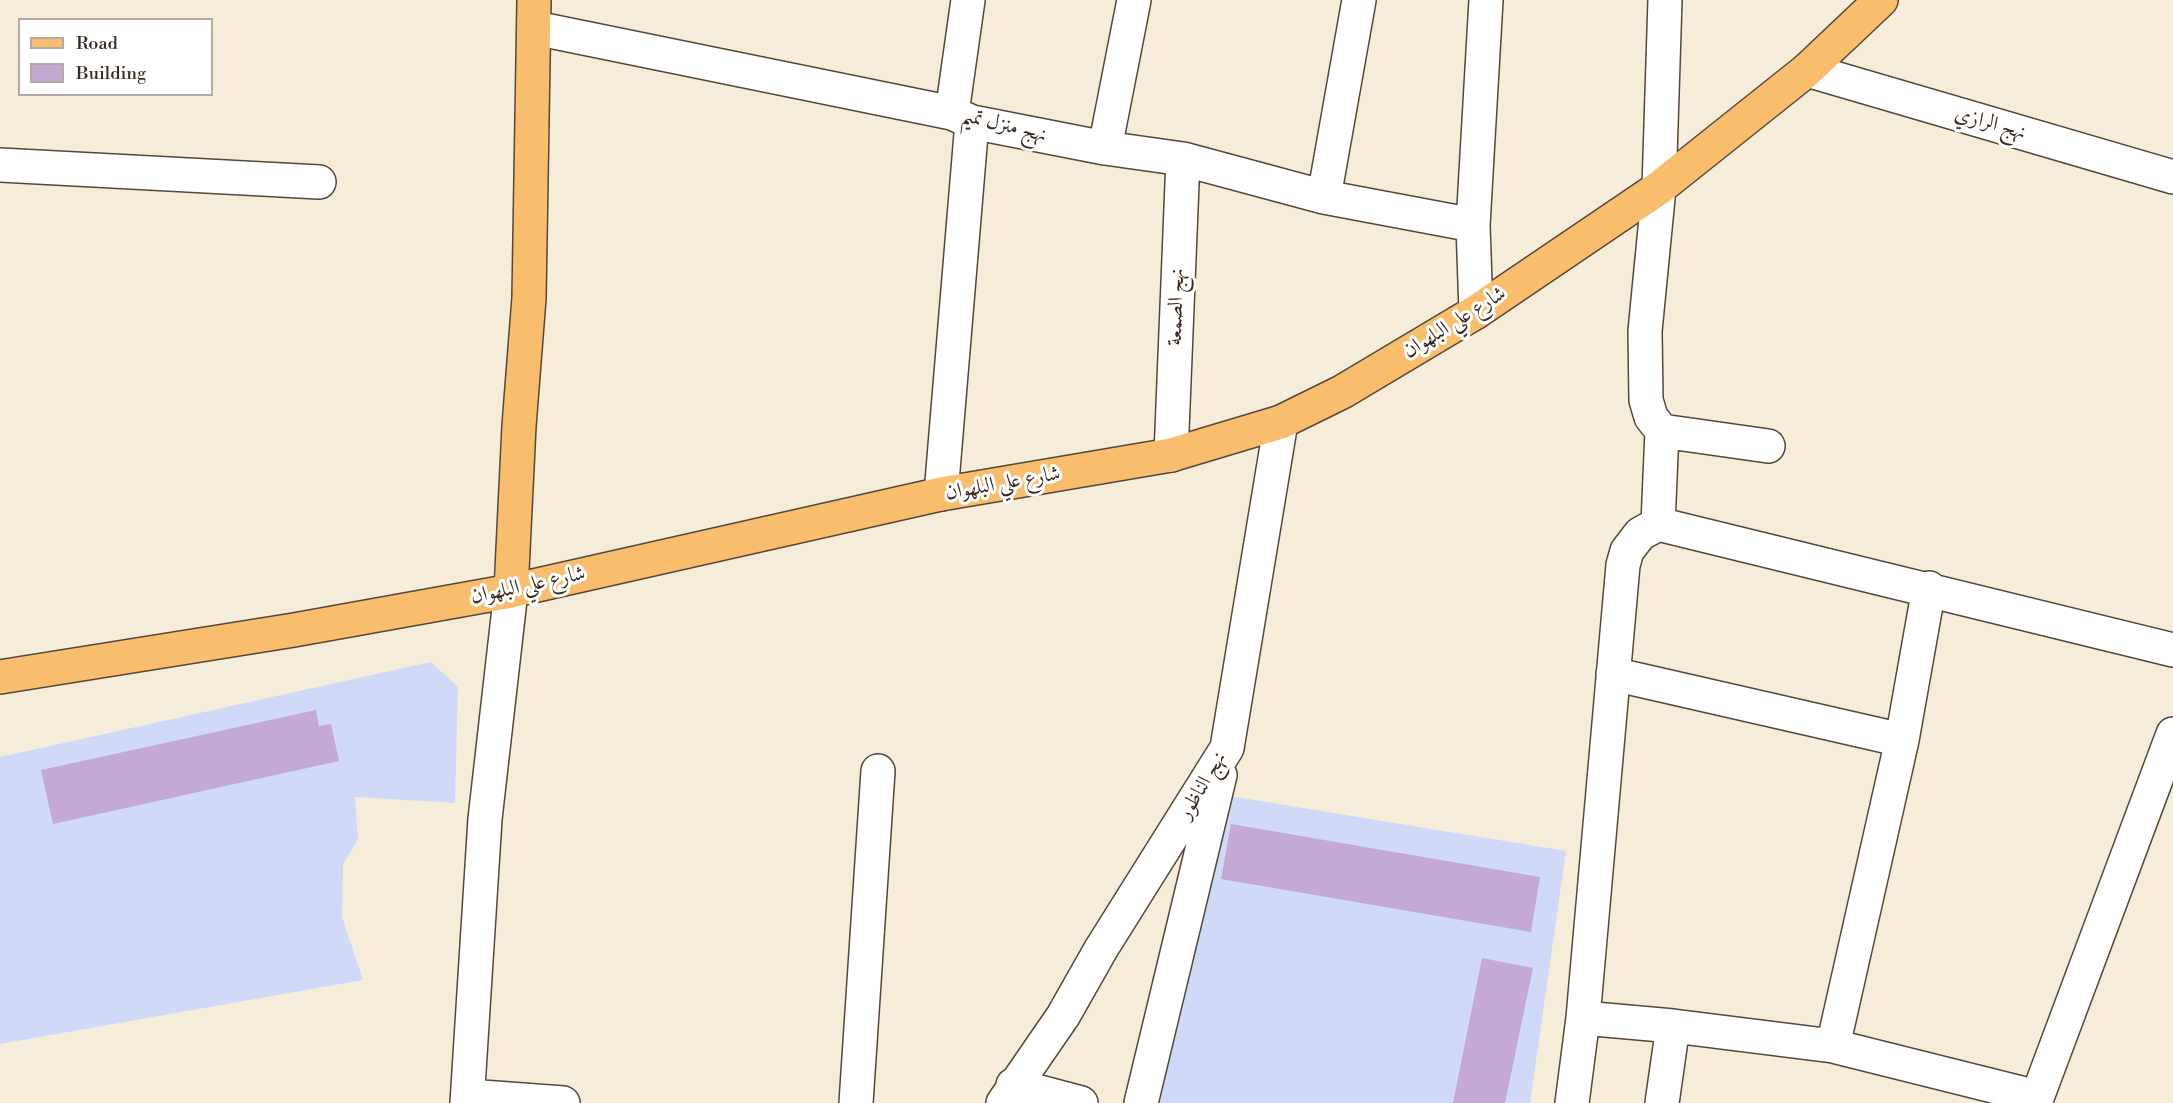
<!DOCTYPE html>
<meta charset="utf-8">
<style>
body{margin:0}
#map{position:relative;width:2173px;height:1103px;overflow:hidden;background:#f5edd9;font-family:"Libre Bodoni",serif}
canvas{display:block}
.legend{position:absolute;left:18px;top:18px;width:195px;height:78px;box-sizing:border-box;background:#fff;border:2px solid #b1aaa5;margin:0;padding:8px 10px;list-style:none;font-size:18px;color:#3b2a1e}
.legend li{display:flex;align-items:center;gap:12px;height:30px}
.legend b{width:30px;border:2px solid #b1aaa5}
</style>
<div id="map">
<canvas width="2173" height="1103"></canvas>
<ul class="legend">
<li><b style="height:8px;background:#f9be6d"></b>Road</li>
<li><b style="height:16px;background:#c4a9d3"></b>Building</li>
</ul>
</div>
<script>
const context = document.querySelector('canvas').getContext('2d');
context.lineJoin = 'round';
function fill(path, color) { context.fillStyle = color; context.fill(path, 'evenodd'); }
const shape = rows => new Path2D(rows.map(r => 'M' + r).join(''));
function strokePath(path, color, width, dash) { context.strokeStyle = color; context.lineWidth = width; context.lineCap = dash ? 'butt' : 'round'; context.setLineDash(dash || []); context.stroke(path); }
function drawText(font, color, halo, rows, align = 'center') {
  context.font = font + ' "Libre Bodoni",Amiri,serif'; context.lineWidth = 6; context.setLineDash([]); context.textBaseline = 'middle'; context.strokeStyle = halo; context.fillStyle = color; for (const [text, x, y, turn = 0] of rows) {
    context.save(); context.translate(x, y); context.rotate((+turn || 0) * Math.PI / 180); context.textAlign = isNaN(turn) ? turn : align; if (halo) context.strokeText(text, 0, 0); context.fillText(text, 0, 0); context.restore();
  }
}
fill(shape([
 [431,662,458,687,455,803,355,797,358,839,343,865,342,917,363,980,0,1044,0,757],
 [1205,792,1566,851,1530,1103,1155,1103]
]), '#d1d9f9');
fill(shape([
 [316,710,319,726,331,724,339,761,53,824,41,770],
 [1231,824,1540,877,1531,932,1221,879],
 [1482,958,1533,968,1505,1103,1453,1103]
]), '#c4a9d3');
const minor = shape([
 [1665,0,1659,188,1645,331,1646,400,1651,417,1662,431,1768,446],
 [535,28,952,113,972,122,1105,148,1183,159,1324,197,1473,225],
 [1807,70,2173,177],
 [952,113,968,0],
 [1105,148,1134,0],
 [0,165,319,182],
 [1324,197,1359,0],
 [1476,312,1473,225,1486,0],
 [1171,455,1183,159],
 [941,494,972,122],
 [1658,524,1662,431],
 [1613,674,1902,740],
 [1583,1018,1673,1026,1833,1046,2037,1097],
 [1833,1046,1902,740,1929,588],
 [1013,1085,1081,1103],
 [468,1096,563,1103],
 [467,1103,485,819,511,591],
 [856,1103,878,771],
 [1003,1103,1063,1016,1101,949,1227,748,1281,422],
 [1141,1103,1220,775],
 [1572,1103,1583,1018,1623,565,1627,551,1640,534,1658,524,2173,650],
 [1662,1103,1673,1026],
 [2035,1103,2173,734]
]);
const major = shape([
 [511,591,519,426,529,298,534,0],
 [0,677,294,630,511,591,941,494,1171,455,1281,422,1342,392,1476,312,1659,188,1807,70,1881,0]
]);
strokePath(minor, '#57473a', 36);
strokePath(major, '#57473a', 36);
strokePath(minor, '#fff', 33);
strokePath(major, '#f9be6d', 33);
drawText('21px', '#3b2a1e', '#fff', [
 ["نهج الرازي",1990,124,16],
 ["نهج منزل تميم",1004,126,14],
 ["نهج الصمعة",1177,307,-88],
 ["شارع علي البلهوان",1455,323,-32],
 ["شارع علي البلهوان",1003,484,-10],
 ["شارع علي البلهوان",528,586,-12],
 ["نهج الناظور",1203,786,-59]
]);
</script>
